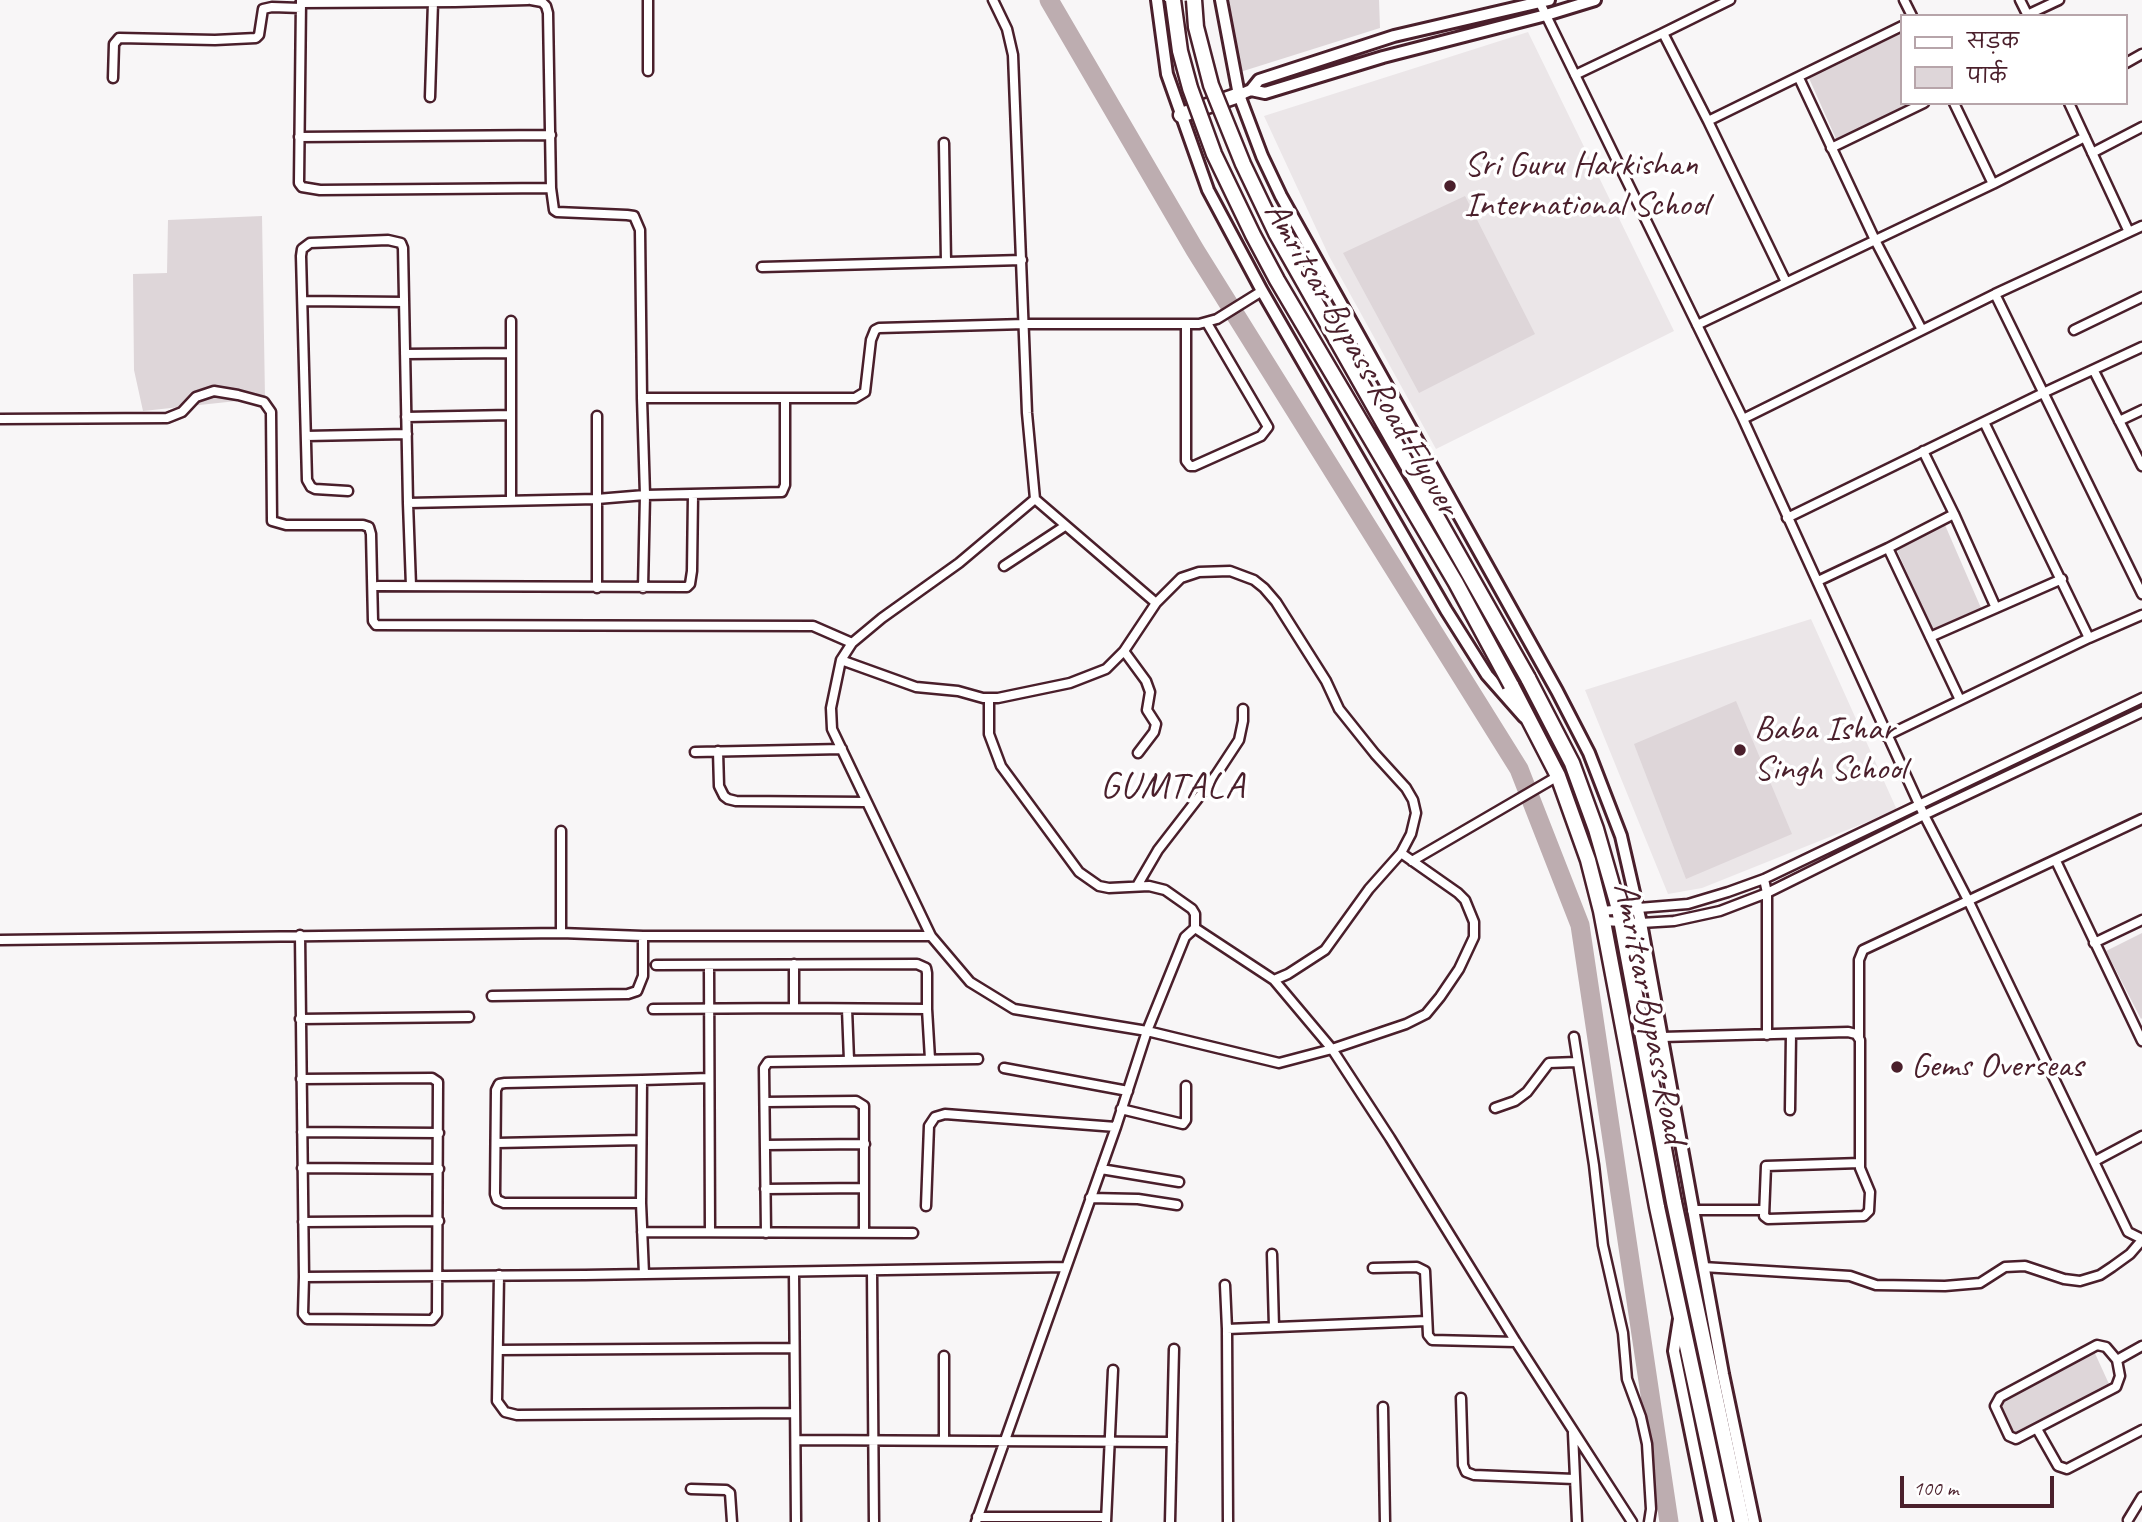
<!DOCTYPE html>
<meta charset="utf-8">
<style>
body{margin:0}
#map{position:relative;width:2142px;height:1522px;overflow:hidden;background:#f8f6f7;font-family:Caveat,"Playpen Sans Deva",sans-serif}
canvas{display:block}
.legend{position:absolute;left:1900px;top:14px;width:228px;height:91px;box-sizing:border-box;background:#fff;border:2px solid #b7a5aa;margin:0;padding:9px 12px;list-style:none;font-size:21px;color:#4a1f2b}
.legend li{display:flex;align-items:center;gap:14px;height:35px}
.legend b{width:35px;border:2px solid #b7a5aa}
.scale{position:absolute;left:1900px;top:1476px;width:154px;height:32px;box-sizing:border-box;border:4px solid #4a1f2b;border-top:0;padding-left:9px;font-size:21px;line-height:24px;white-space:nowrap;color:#4a1f2b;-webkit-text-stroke:5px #fff;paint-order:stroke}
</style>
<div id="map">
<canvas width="2142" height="1522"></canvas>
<ul class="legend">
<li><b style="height:9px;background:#fff"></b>सड़क</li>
<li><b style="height:19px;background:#ded6d9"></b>पार्क</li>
</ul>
<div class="scale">100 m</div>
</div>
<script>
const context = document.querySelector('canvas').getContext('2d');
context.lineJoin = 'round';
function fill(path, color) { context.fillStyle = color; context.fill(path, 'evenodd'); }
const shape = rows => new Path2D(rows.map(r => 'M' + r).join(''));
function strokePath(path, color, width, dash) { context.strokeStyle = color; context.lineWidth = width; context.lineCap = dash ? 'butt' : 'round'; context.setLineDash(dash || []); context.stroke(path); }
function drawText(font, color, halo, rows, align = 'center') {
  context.font = font + ' Caveat,sans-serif'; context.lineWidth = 7; context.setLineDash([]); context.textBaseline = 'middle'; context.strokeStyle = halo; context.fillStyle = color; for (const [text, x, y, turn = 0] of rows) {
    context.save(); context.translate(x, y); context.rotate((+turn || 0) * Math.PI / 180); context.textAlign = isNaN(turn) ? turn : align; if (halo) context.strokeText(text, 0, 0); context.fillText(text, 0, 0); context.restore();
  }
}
fill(shape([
 [1528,32,1674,331,1436,449,1329,256,1264,116],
 [1811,619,1897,810,1702,888,1668,894,1585,690]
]), '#ebe6e8');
fill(shape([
 [1229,0,1379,0,1380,28,1237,73],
 [1902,31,1902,103,1917,103,1837,141,1808,76],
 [1465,196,1535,334,1419,393,1343,253],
 [262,216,265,398,143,411,134,370,133,274,167,273,168,220],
 [1945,525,1981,608,1932,629,1897,550],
 [1736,701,1792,834,1686,879,1634,744],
 [2142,933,2142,1018,2141,1019,2106,951],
 [2093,1349,2109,1384,2010,1438,1996,1402]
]), '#ded6d9');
strokePath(shape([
 [1049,0,1195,250,1519,769,1580,925,1669,1522]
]), '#bdadb0', 19);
const minor = shape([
 [301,0,299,183,302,187,320,190,551,188],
 [455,0,455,2,528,0],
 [531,0,542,2,546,6,548,13,551,188,554,210,557,212,627,215,634,216,640,230,642,398],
 [648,0,648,71],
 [1904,0,1912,16],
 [2020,0,2028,16],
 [301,3,455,2],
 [1540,3,1743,419,1924,815,1767,893,1720,911,1674,921,1641,923,1603,921],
 [2027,15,2059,0],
 [2126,63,2142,54],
 [1575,75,1663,33],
 [113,78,114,44,119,38,215,40,256,38,259,35,263,9,272,7,301,8],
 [1799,78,1875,240,1922,330],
 [430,97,433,2],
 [1954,103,1993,184],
 [2069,103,2129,232,2142,226],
 [1708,121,1663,33,1730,0],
 [299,137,551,135],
 [944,143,946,262],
 [1831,148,1924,103],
 [2092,153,2142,127],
 [2129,232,1995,294,2142,594],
 [762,267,1022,260],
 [1786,282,1708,121,1902,26],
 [304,301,404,302],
 [511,321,511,501],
 [1186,324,1186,461,1190,466,1194,466,1261,436,1268,427,1207,323],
 [1697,325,1993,184,2085,137],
 [2074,330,2142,297],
 [405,354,511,353],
 [2094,371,2142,466],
 [597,416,597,588],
 [406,417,511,415],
 [0,419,167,418,182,412,196,397,214,391,238,395,264,402,271,412,272,521,286,525,363,525,369,527,371,534,373,621,376,625,813,626,852,643],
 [1743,419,1995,294],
 [2119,421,2142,410],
 [1984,422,2089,638],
 [306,436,407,434],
 [1923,451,1954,514,1888,548,1960,700],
 [348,491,315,489,311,487,307,480,301,256,302,249,310,243,388,240,401,243,403,248,408,503,597,499,645,495,642,398,855,398,865,392,871,340,875,330,879,328,1025,324,1199,324,1217,319,1262,291],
 [1035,499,1156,603],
 [408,503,411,586],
 [1954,514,1996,608],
 [1787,518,2043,393,2142,347],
 [1004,566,1065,526],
 [1818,581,1888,548],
 [378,586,687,587,690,584,692,571,693,495],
 [643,588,645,495,782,492,785,485,785,400],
 [1930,637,2062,579],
 [1124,651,1146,681,1150,692,1147,710,1156,724,1154,732,1138,753],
 [841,660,831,708,832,729,931,936,970,982,1014,1009,1147,1031,1279,1063,1332,1049,1406,1024,1426,1014,1440,997,1459,969,1474,937,1474,922,1465,900,1458,893,1401,853],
 [989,699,989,734,1001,766,1079,872,1099,886,1109,888,1149,886,1165,890,1192,909,1195,914,1195,928],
 [2142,712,1924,815,1969,902,2128,1232,2142,1239],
 [1886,736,2089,638,2142,615],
 [718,751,719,786,724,796,728,799,736,801,866,802],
 [695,752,842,749],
 [1412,861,1558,776],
 [2056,861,2142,1041],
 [1764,879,1767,893,1767,1035],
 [1137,886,1158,850,1216,775,1239,740,1243,721,1243,709],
 [1601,911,1688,904,1728,892,1764,879,2142,698],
 [561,933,561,831],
 [300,935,304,1277,585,1275,1066,1267],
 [0,940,561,933,643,936,931,936],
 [2094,943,2142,920],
 [794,964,794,1008,927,1009,930,1059],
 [656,965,917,964,926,968,927,973,927,1009],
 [709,965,710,1232],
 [1274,980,1332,1049,1390,1138,1516,1342,1632,1522],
 [492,996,628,994,637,991,643,976,643,936],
 [653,1009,794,1008],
 [847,1009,849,1060],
 [300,1019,469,1017],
 [1574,1037,1594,1165,1603,1245,1623,1333,1627,1379,1641,1417,1647,1444,1651,1509,1649,1522],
 [1662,1037,1848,1032,1856,1034,1860,1040,1860,1168,1870,1192,1869,1211,1864,1216,1768,1219,1764,1216,1766,1166,1860,1163],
 [1859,1037,1859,960,1863,950,2142,819],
 [1004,1068,1128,1091],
 [301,1079,432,1078,438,1082,437,1314,432,1320,307,1319,303,1314,304,1277],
 [642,1080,641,1203,504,1203,497,1200,495,1194,496,1090,499,1084,505,1083,642,1080,709,1078],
 [765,1102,856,1101,864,1106,864,1233],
 [1495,1108,1515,1101,1527,1092,1549,1063,1576,1062],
 [1121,1109,1183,1124,1186,1120,1186,1086],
 [1790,1110,1791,1034],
 [302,1132,439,1133],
 [497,1143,641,1140],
 [765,1145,865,1144],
 [2095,1161,2142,1136],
 [302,1168,439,1169],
 [1101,1169,1179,1182],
 [765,1189,864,1188],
 [1090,1198,1138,1199,1177,1205],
 [641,1203,644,1274],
 [926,1206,929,1126,935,1117,945,1114,1116,1127],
 [1692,1210,1764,1210],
 [303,1222,439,1221],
 [642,1232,913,1233],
 [766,1233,764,1068,768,1062,978,1059],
 [1272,1254,1274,1327],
 [1703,1267,1850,1276,1876,1285,1945,1286,1980,1283,2005,1267,2025,1266,2064,1279,2080,1281,2100,1275,2112,1267,2130,1254,2142,1240],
 [1373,1268,1417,1267,1425,1271,1428,1335,1432,1340,1516,1342],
 [872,1271,874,1522],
 [794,1272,796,1522],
 [499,1275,497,1401,505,1412,517,1415,795,1413],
 [1225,1285,1227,1329],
 [498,1350,794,1348],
 [944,1356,944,1441],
 [2117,1360,2106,1347,2097,1345,2000,1397,1995,1406,2009,1436,2016,1439,2116,1387,2120,1376,2117,1360,2142,1346],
 [1461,1398,1463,1465,1466,1472,1474,1475,1574,1479],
 [1383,1407,1385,1522],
 [2037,1429,2058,1466,2067,1469,2142,1430],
 [1573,1433,1577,1522],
 [796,1440,1172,1442],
 [691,1489,726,1490,730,1493,732,1522],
 [977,1517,1106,1517],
 [2128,1520,2142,1497],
 [976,1522,1116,1127,1147,1031,1185,937,1195,928,1274,980,1288,974,1325,950,1369,889,1401,853,1411,834,1416,813,1413,800,1406,788,1375,754,1339,709,1326,681,1276,602,1264,588,1254,580,1230,571,1199,572,1181,578,1156,603,1124,651,1106,669,1070,683,998,698,983,698,958,691,916,687,841,660,852,643,882,618,959,563,1035,499,1027,413,1013,55,1007,29,993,0],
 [1106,1522,1113,1370],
 [1170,1522,1174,1349],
 [1228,1522,1227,1329,1427,1321]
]);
const tertiary = shape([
 [1157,0,1167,74,1208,190,1262,291,1446,610,1487,675,1524,717],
 [1221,0,1239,95,1262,156,1281,196,1557,691,1589,753,1621,836,1641,923,1723,1374,1754,1522],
 [1251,90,1259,80,1394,36,1549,0],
 [1239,95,1251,90,1265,93,1383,57,1546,15,1595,0],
 [1679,1319,1674,1351,1709,1522]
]);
const trunk = shape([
 [1181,115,1239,95],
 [1528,678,1572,763,1596,829,1619,909,1674,1202,1742,1522],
 [1511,685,1558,776,1588,860,1601,911,1657,1207,1725,1522]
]);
strokePath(minor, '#4a1f2b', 13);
strokePath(tertiary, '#4a1f2b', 16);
strokePath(trunk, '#4a1f2b', 19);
strokePath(minor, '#fff', 8);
strokePath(tertiary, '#fff', 10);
strokePath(trunk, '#fff', 14);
const trunkBridge = shape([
 [1173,0,1180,51,1190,88,1214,154,1253,235,1277,280,1456,583,1511,685],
 [1194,0,1196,27,1211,85,1243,164,1276,233,1528,678]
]);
strokePath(trunkBridge, '#4a1f2b', 19, []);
strokePath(trunkBridge, '#fff', 14);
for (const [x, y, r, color] of [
 [1450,186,7,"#4a1f2b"],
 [1740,750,7,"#4a1f2b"],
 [1897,1067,7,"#4a1f2b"]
]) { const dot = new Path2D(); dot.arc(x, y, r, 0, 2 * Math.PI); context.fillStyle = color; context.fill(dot); strokePath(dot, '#fff', 2.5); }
drawText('35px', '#4a1f2b', '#fff', [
 ["Sri Guru Harkishan",1464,166],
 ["International School",1464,206],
 ["Baba Ishar",1754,730],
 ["Singh School",1754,770],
 ["Gems Overseas",1911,1067]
], 'left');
drawText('35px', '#4a1f2b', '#fff', [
 ["Amritsar Bypass Road Flyover",1361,359,60],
 ["Amritsar Bypass Road",1649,1013,79]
]);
context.letterSpacing = '2px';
drawText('38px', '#4a1f2b', '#fff', [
 ["GUMTALA",1173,787]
]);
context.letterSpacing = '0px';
</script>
